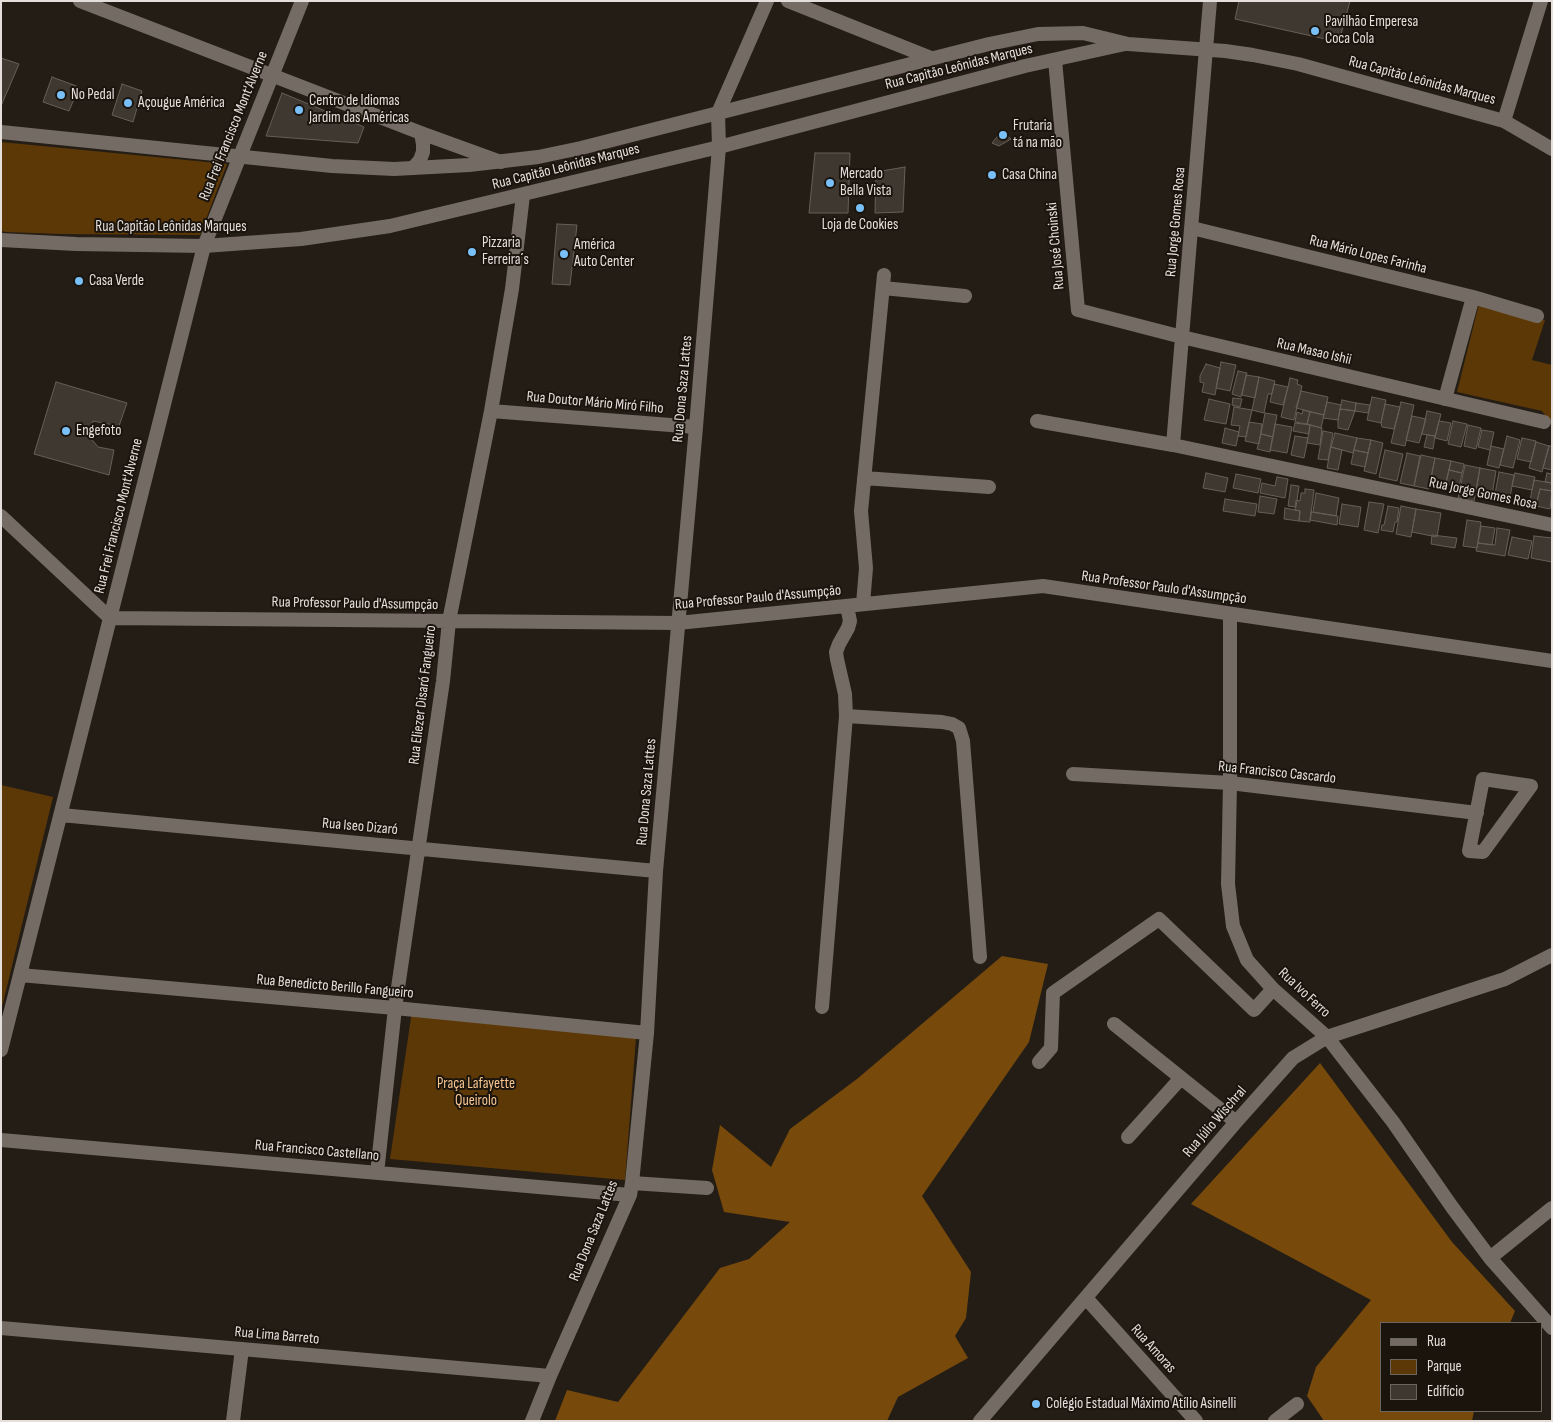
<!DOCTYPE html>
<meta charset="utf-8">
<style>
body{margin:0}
#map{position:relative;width:1553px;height:1422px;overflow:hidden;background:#241d16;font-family:"Sofia Sans Condensed",sans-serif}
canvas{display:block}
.frame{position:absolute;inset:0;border:2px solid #e4dfdb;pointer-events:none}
.legend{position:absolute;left:1380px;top:1322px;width:162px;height:90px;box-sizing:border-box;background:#1a140d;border:1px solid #6b655f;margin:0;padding:6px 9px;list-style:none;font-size:15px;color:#e4dfdb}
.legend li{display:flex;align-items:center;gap:10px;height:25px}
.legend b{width:25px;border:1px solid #6b655f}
</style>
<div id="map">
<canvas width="1553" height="1422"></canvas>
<div class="frame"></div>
<ul class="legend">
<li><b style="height:6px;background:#746c64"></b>Rua</li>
<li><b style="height:14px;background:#5c3807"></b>Parque</li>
<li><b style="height:14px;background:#3f3830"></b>Edifício</li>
</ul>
</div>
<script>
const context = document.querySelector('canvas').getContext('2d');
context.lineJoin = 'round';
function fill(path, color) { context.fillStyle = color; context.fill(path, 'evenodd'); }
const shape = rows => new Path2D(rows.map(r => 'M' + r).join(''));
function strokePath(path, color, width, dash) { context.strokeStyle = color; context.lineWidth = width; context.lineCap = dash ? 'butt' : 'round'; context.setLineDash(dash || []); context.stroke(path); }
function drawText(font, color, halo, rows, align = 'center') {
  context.font = font + ' "Sofia Sans Condensed",sans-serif'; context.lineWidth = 4; context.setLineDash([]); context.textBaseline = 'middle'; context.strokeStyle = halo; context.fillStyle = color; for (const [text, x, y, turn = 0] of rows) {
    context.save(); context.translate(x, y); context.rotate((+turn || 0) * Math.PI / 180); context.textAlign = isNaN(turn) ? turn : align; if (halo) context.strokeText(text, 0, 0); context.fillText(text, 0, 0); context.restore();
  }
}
fill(shape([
 [1,142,227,164,200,235,60,234,6,232,1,231],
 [1480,300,1545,320,1532,360,1552,365,1552,425,1542,411,1457,392],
 [1,785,53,797,1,1011],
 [412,1011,636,1038,625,1180,390,1159]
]), '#5c3807');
fill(shape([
 [1002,956,1048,964,1029,1042,922,1196,971,1272,966,1318,955,1336,968,1358,898,1397,887,1421,555,1421,567,1390,618,1402,720,1268,749,1259,790,1222,724,1212,712,1170,720,1125,771,1167,790,1129,857,1079],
 [1320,1063,1452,1242,1515,1311,1510,1323,1382,1323,1382,1411,1474,1411,1472,1421,1324,1421,1307,1396,1316,1367,1371,1300,1191,1204]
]), '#774a0b');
const building = shape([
 [1239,1,1350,1,1339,42,1235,19,1239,1],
 [1,58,19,64,1,106,1,58],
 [52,77,79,87,69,111,43,102,52,77],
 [122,84,142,91,133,122,112,115,122,84],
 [282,93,364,127,358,143,266,136,282,93],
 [1002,131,1011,139,999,146,992,143,1002,131],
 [815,153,850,153,848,213,809,213,815,153],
 [905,167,903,212,875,213,876,172,905,167],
 [557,224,577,225,570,285,552,284,557,224],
 [1221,362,1236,365,1230,391,1216,388,1221,362],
 [1206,364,1220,368,1215,395,1202,392,1204,383,1200,382,1200,376,1206,364],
 [1238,371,1247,373,1241,397,1232,394,1238,371],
 [1246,375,1259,377,1255,398,1242,395,1246,375],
 [1259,377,1275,381,1272,394,1268,394,1264,413,1252,410,1259,377],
 [1290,378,1298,380,1297,384,1302,386,1294,420,1281,417,1290,378],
 [56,382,127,403,119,426,93,421,89,436,98,447,114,450,109,475,34,454,56,382],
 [1274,384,1288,387,1283,405,1270,402,1274,384],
 [1301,391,1328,397,1324,415,1296,408,1301,391],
 [1372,397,1386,400,1381,423,1367,420,1372,397],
 [1233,398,1242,399,1240,407,1232,405,1233,398],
 [1209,399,1230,404,1226,424,1204,420,1209,399],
 [1342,400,1356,403,1355,411,1340,409,1342,400],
 [1327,402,1341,405,1338,420,1323,418,1327,402],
 [1401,402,1414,405,1405,446,1391,443,1401,402],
 [1356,403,1370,405,1368,413,1355,411,1356,403],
 [1385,404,1400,407,1394,429,1382,427,1381,423,1385,404],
 [1234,407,1252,410,1246,437,1238,436,1240,426,1231,425,1234,407],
 [1340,409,1355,411,1348,430,1338,428,1338,420,1340,409],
 [1303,410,1310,412,1307,424,1295,422,1297,412,1302,414,1303,410],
 [1427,411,1441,414,1435,436,1422,434,1427,411],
 [1310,412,1324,415,1321,428,1307,424,1310,412],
 [1265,413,1277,415,1273,437,1261,434,1265,413],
 [1412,416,1426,419,1419,443,1406,440,1412,416],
 [1439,421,1451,423,1447,441,1435,438,1439,421],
 [1453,421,1467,424,1461,447,1448,444,1453,421],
 [1249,422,1262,424,1259,444,1245,441,1249,422],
 [1295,423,1310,425,1309,434,1293,431,1295,423],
 [1275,424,1292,427,1287,453,1270,450,1275,424],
 [1310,425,1322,428,1320,445,1307,443,1310,425],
 [1468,425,1481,428,1476,449,1464,446,1468,425],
 [1225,428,1239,432,1236,446,1222,443,1225,428],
 [1482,430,1494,432,1490,450,1478,447,1482,430],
 [1323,431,1333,433,1328,460,1318,459,1323,431],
 [1335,433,1357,438,1353,453,1331,447,1335,433],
 [1261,434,1273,437,1270,452,1257,449,1261,434],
 [1427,435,1435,436,1433,449,1424,447,1427,435],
 [1295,436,1308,438,1304,458,1291,455,1295,436],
 [1507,436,1520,440,1513,468,1500,465,1507,436],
 [1357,438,1371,440,1368,453,1354,450,1357,438],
 [1522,438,1536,441,1531,462,1517,459,1522,438],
 [1371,440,1383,443,1376,474,1364,471,1371,440],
 [1536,442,1549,446,1542,472,1529,468,1536,442],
 [1491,446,1504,449,1499,468,1487,465,1491,446],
 [1549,446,1552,446,1552,470,1543,468,1549,446],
 [1331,447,1342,450,1338,470,1327,468,1331,447],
 [1354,450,1368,453,1365,467,1351,464,1354,450],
 [1385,450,1403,454,1397,481,1379,477,1385,450],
 [1407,453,1420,456,1414,486,1400,483,1407,453],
 [1421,455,1435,458,1429,489,1414,486,1421,455],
 [1435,458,1451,461,1444,490,1429,487,1435,458],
 [1451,461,1464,464,1462,473,1449,470,1451,461],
 [1465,465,1480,468,1474,501,1458,498,1465,465],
 [1480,468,1496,471,1492,495,1476,492,1480,468],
 [1449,470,1462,473,1459,487,1446,484,1449,470],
 [1499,472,1514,475,1510,497,1495,494,1499,472],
 [1206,473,1228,478,1225,492,1203,488,1206,473],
 [1515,473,1535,477,1532,490,1512,486,1515,473],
 [1547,473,1552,474,1552,483,1545,482,1547,473],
 [1236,474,1261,479,1258,493,1233,488,1236,474],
 [1277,477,1288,479,1285,498,1260,493,1262,483,1275,486,1277,477],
 [1534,480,1552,483,1552,491,1540,489,1536,506,1529,505,1534,480],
 [1291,485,1299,486,1296,507,1288,506,1291,485],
 [1305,489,1314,490,1310,522,1299,521,1300,511,1295,510,1296,500,1300,501,1301,493,1305,493,1305,489],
 [1540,489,1552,491,1550,509,1536,506,1540,489],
 [1316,493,1339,498,1336,516,1313,512,1316,493],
 [1260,496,1277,499,1274,514,1258,512,1260,496],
 [1225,499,1257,504,1255,516,1223,511,1225,499],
 [1369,502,1384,504,1378,533,1364,530,1369,502],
 [1342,504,1361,507,1358,527,1339,524,1342,504],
 [1388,506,1399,508,1397,522,1395,522,1393,532,1381,530,1382,525,1384,525,1388,506],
 [1401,506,1416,509,1411,537,1396,534,1401,506],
 [1285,508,1300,511,1299,521,1284,519,1285,508],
 [1416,509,1441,513,1437,537,1412,532,1416,509],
 [1311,512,1338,516,1337,525,1310,520,1311,512],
 [1467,520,1481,522,1477,548,1463,546,1467,520],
 [1481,526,1495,528,1492,545,1478,543,1481,526],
 [1497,528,1510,530,1505,556,1476,551,1478,543,1495,545,1497,528],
 [1432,535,1457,538,1455,548,1431,544,1432,535],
 [1534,536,1552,538,1552,562,1531,558,1534,536],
 [1512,537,1532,541,1528,559,1508,555,1512,537]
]);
fill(building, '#3f3830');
strokePath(building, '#675f57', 1);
strokePath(shape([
 [80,1,421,133,501,162],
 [788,1,931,58],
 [1055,60,1078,310,1182,337,1544,422],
 [1504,121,1541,1],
 [413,168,420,160,423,152,423,144,421,133],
 [1192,228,1473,297,1537,316],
 [883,288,965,296],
 [1445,399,1473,297],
 [491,411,696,427],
 [1037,421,1173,445,1552,525],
 [1173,445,1210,1],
 [864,478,989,487],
 [1,516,110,618,678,623,1043,586,1552,661],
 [863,604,866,568,861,511,884,275],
 [1230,614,1230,783,1228,884,1233,926,1247,960,1273,989,1327,1037,1393,1122,1452,1207,1490,1258,1552,1328],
 [846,716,942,722,952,724,959,728,963,741,980,957],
 [1073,774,1230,783,1477,813],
 [1483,779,1531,786,1483,852,1469,851,1483,779],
 [61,815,656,871],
 [20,975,395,1008,647,1033],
 [822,1007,846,716,845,694,837,659,836,652,839,644,848,628,850,621,847,606],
 [1114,1024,1236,1122],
 [1,1050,204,246,302,1],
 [1039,1062,1051,1048,1053,993,1159,919,1254,1010,1273,989],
 [1128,1137,1181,1078],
 [1,1140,630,1195],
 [377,1173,395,1008,443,681,449,621,491,411,512,289,523,195],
 [632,1183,707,1188],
 [1490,1258,1552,1208],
 [1086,1298,1196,1421],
 [1,1328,550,1376],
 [233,1421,242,1349],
 [532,1421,550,1376,630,1195,632,1183,647,1033,656,871,696,427,719,147,718,113,767,1],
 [980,1421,1236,1122,1293,1058,1327,1037,1505,979,1552,955],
 [1275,1421,1297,1404]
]), '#746c64', 14);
strokePath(shape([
 [1,132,332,166,394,169,469,165,538,157,581,148,989,44,1038,34,1083,33,1128,44,1225,51,1253,55,1298,64,1504,121,1552,149],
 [1,240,76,244,204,246,301,239,390,226,719,147,1025,66,1125,44]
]), '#746c64', 14);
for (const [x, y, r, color] of [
 [1315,31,5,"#79bff8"],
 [61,95,5,"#79bff8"],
 [128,103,5,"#79bff8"],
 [299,110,5,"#79bff8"],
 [1003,135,5,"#79bff8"],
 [992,175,5,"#79bff8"],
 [830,183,5,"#79bff8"],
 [860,208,5,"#79bff8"],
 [472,252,5,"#79bff8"],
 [564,254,5,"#79bff8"],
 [79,281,5,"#79bff8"],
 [66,431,5,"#79bff8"],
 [1036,1404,5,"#79bff8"]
]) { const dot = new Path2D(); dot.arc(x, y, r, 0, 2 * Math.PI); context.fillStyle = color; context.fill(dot); strokePath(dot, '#1a140d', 2); }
drawText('15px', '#e4dfdb', '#1a140d', [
 ["Pavilhão Emperesa",1325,22],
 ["Coca Cola",1325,39],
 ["No Pedal",71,95],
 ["Centro de Idiomas",309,101],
 ["Jardim das Américas",309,118],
 ["Açougue América",138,103],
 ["Frutaria",1013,126],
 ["tá na mão",1013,143],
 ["Mercado",840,174],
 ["Bella Vista",840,191],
 ["Casa China",1002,175],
 ["Loja de Cookies",860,225,"center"],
 ["Pizzaria",482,243],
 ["Ferreira´s",482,260],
 ["América",574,245],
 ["Auto Center",574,262],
 ["Casa Verde",89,281],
 ["Engefoto",76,431],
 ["Colégio Estadual Máximo Atílio Asinelli",1046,1404]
], 'left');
drawText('15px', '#e4dfdb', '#1a140d', [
 ["Rua Capitão Leônidas Marques",959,67,-14],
 ["Rua Capitão Leônidas Marques",1422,81,15],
 ["Rua Frei Francisco Mont'Alverne",234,126,-68],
 ["Rua Capitão Leônidas Marques",566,167,-14],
 ["Rua Jorge Gomes Rosa",1176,222,-85],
 ["Rua Capitão Leônidas Marques",171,227],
 ["Rua José Choinski",1056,246,-95],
 ["Rua Mário Lopes Farinha",1368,255,14],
 ["Rua Masao Ishii",1314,352,13],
 ["Rua Dona Saza Lattes",683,389,-85],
 ["Rua Doutor Mário Miró Filho",595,403,5],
 ["Rua Jorge Gomes Rosa",1483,494,12],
 ["Rua Frei Francisco Mont'Alverne",119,516,-76],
 ["Rua Professor Paulo d'Assumpção",1164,588,8],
 ["Rua Professor Paulo d'Assumpção",758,598,-5],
 ["Rua Professor Paulo d'Assumpção",355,604,1],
 ["Rua Eliezer Disaró Fangueiro",423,695,-83],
 ["Rua Francisco Cascardo",1277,773,6],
 ["Rua Dona Saza Lattes",647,792,-85],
 ["Rua Iseo Dizaró",360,827,5],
 ["Rua Benedicto Berillo Fangueiro",335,987,5],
 ["Rua Ivo Ferro",1304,993,43],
 ["Rua Júlio Wischral",1215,1122,-49],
 ["Rua Francisco Castellano",317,1151,5],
 ["Rua Dona Saza Lattes",594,1231,-68],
 ["Rua Lima Barreto",277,1336,5],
 ["Rua Amoras",1153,1349,48]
]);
drawText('15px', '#f7c691', '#1a140d', [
 ["Praça Lafayette",476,1084],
 ["Queirolo",476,1101]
]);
</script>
